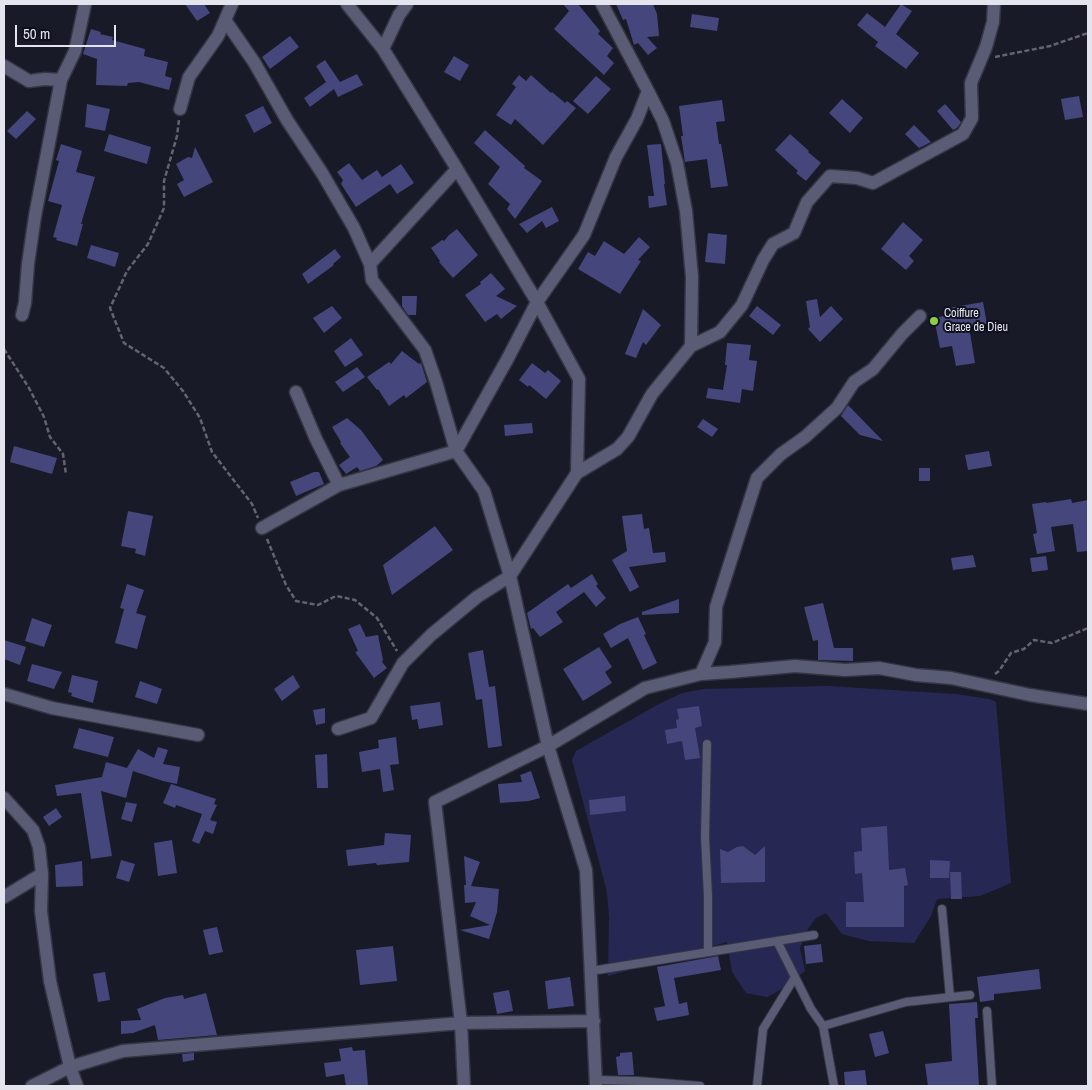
<!DOCTYPE html>
<style>
body{margin:0}
#map{position:relative;width:1092px;height:1090px;overflow:hidden;background:#191a28;font-family:"Archivo Narrow",sans-serif}
canvas{display:block}
.frame{position:absolute;inset:0;border:5px solid #e3e4ee;pointer-events:none}
.scale{position:absolute;left:15px;top:25px;width:101px;height:22px;box-sizing:border-box;border:2px solid #e3e4ee;border-top:0;padding-left:6px;font-size:15px;line-height:18px;white-space:nowrap;color:#e3e4ee;-webkit-text-stroke:4px #10111e;paint-order:stroke}
</style>
<div id="map">
<canvas width="1092" height="1090"></canvas>
<div class="frame"></div>
<div class="scale">50 m</div>
</div>
<script>
const context = document.querySelector('canvas').getContext('2d');
context.lineJoin = 'round';
function fill(path, color) { context.fillStyle = color; context.fill(path, 'evenodd'); }
const shape = rows => new Path2D(rows.map(r => 'M' + r).join(''));
function strokePath(path, color, width, dash) { context.strokeStyle = color; context.lineWidth = width; context.lineCap = dash ? 'butt' : 'round'; context.setLineDash(dash || []); context.stroke(path); }
function drawText(font, color, halo, rows, align = 'center') {
  context.font = font + ' "Archivo Narrow",sans-serif'; context.lineWidth = 4; context.setLineDash([]); context.textBaseline = 'middle'; context.strokeStyle = halo; context.fillStyle = color; for (const [text, x, y, turn = 0] of rows) {
    context.save(); context.translate(x, y); context.rotate((+turn || 0) * Math.PI / 180); context.textAlign = isNaN(turn) ? turn : align; if (halo) context.strokeText(text, 0, 0); context.fillText(text, 0, 0); context.restore();
  }
}
fill(shape([
 [828,686,956,694,990,699,996,702,1011,883,980,896,937,899,931,916,914,943,869,941,842,934,826,913,816,918,808,929,800,948,805,971,780,990,767,997,746,993,732,972,727,942,608,976,609,917,607,892,572,760,576,751,657,705,682,693,704,689]
]), '#272753');
fill(shape([
 [185,4,204,4,210,13,197,21],
 [563,4,578,4,600,31,598,34,613,48,607,56,614,63,604,75,554,29,569,11],
 [616,4,653,4,657,14,659,36,647,37,657,48,648,55,638,43,634,45,626,19,623,20],
 [901,4,912,11,896,34,919,53,906,69,875,46,878,42,857,25,867,13,885,27],
 [692,14,719,18,717,31,690,27],
 [91,29,101,32,100,34,113,37,112,40,145,49,144,56,168,62,165,76,172,78,169,90,139,82,128,83,127,86,96,85,97,59,83,54],
 [290,36,299,47,270,69,262,57],
 [454,56,469,65,460,81,444,72],
 [325,60,340,82,357,74,363,85,338,97,334,89,310,107,304,98,326,82,316,66],
 [519,75,526,81,531,75,551,93,552,92,565,103,567,101,576,108,543,145,515,119,511,125,496,115,516,87,512,84],
 [596,76,611,89,588,114,573,101],
 [1079,96,1083,117,1065,120,1061,99],
 [842,99,863,118,850,133,829,113],
 [722,100,725,121,716,122,719,144,721,144,728,186,711,188,707,159,685,162,681,136,683,136,679,106],
 [87,104,110,109,105,131,85,127],
 [945,104,961,122,957,128,953,130,937,111],
 [263,106,272,123,254,133,245,115],
 [27,111,36,119,16,139,7,131],
 [914,125,931,142,919,148,905,134],
 [485,130,525,166,524,168,542,181,515,219,507,209,510,204,488,184,500,167,474,143],
 [109,134,151,147,147,164,104,151],
 [790,134,809,151,808,152,821,163,806,181,796,173,798,171,775,150],
 [61,144,82,151,76,172,95,177,81,224,83,224,77,246,56,240,57,238,53,237,62,205,48,201,59,161,56,160],
 [661,144,665,184,664,184,667,205,649,208,648,196,654,196,647,145],
 [195,147,213,182,184,197,177,184,184,180,176,164,188,157,192,158],
 [349,163,362,180,377,170,382,177,401,164,414,183,397,194,390,184,356,207,341,184,343,180,337,172],
 [552,207,559,221,546,228,542,221,527,233,519,224],
 [903,222,923,240,909,256,914,261,906,270,881,249],
 [457,229,478,255,453,278,439,262,440,261,431,248,442,240,444,241,449,235],
 [708,233,727,235,725,264,705,262],
 [639,237,650,247,638,260,641,261,620,294,578,269,588,252,595,256,604,241,624,254],
 [91,245,119,253,115,267,87,258],
 [335,249,341,257,333,264,334,265,308,284,302,274],
 [491,273,505,289,496,296,517,306,501,319,497,314,485,322,465,295,481,284,480,282],
 [402,296,417,296,416,315,408,315,402,306],
 [817,299,820,317,831,306,843,319,820,342,808,329,810,327,806,301],
 [983,302,987,324,969,327,975,363,956,366,952,346,940,348,934,318,944,316,943,309],
 [332,306,342,318,324,333,313,318],
 [757,306,781,325,773,335,749,316],
 [643,309,661,325,646,345,643,342,636,358,625,354],
 [351,338,363,355,345,367,334,351],
 [727,343,751,345,749,360,757,361,753,391,742,389,740,403,706,398,708,388,723,390,727,365,725,365],
 [402,351,419,364,421,363,427,382,406,398,404,395,389,406,378,389,377,390,367,377,389,362,391,364],
 [532,363,545,373,548,370,561,381,546,399,529,385,528,387,519,380],
 [357,367,365,377,343,392,335,382],
 [848,405,883,441,860,435,841,416],
 [347,418,361,430,383,460,376,466,360,471,357,467,346,474,339,465,350,457,340,443,341,442,332,427],
 [703,419,718,429,712,437,697,427],
 [532,423,533,433,505,436,504,425],
 [14,446,57,458,52,474,10,462],
 [989,451,992,466,968,470,965,455],
 [919,468,930,468,930,481,919,481],
 [314,472,319,472,324,484,296,496,290,482],
 [1071,499,1072,503,1088,500,1088,551,1077,552,1073,524,1051,527,1055,551,1037,554,1033,534,1037,533,1032,504,1046,502,1046,503],
 [128,511,153,516,145,556,135,553,136,549,121,546],
 [642,514,644,529,649,528,653,553,665,552,666,562,629,567,639,587,630,592,612,560,627,551,622,516],
 [435,526,453,550,392,595,383,565],
 [973,555,976,567,953,570,951,558],
 [1046,556,1048,570,1032,572,1030,558],
 [592,574,598,584,596,586,606,598,596,607,584,592,556,612,563,622,540,637,533,628,531,629,527,613,568,584,571,588],
 [127,584,144,590,136,613,146,616,137,649,115,643,124,609,120,608],
 [679,599,679,613,642,615,642,612],
 [823,603,834,648,853,648,853,661,818,660,818,640,813,641,804,607],
 [638,617,646,634,644,635,657,663,643,670,628,638,611,648,603,634,620,624],
 [32,618,52,625,44,647,25,641],
 [360,624,366,637,378,635,383,660,382,662,387,668,374,678,355,652,358,651,348,629],
 [4,640,26,647,20,665,4,659],
 [599,647,612,667,605,672,612,683,583,701,563,669],
 [483,650,489,687,495,686,502,746,488,748,482,699,476,700,468,653],
 [32,664,62,672,54,689,27,681],
 [72,675,98,681,93,703,71,696,72,693,68,692],
 [293,675,300,687,282,701,274,689],
 [140,681,162,689,157,704,135,697],
 [440,702,443,725,419,729,417,719,412,720,410,706],
 [699,706,702,726,695,728,700,758,685,760,682,741,667,744,665,730,677,728,676,720,679,719,677,709],
 [325,708,325,723,316,725,313,710],
 [79,728,114,737,108,757,73,748],
 [396,737,399,764,390,765,394,790,383,792,380,769,362,772,359,752,379,748,378,740],
 [158,747,168,750,163,764,180,767,177,784,163,781,133,771,126,798,101,791,112,856,91,859,81,793,57,796,55,785,102,777,106,762,127,768,138,749,154,758],
 [327,754,328,788,317,788,315,755],
 [531,771,540,798,529,801,500,803,498,784,522,782,520,775],
 [171,784,216,799,214,804,217,805,210,820,217,822,213,834,205,831,199,844,192,841,202,814,176,805,175,808,163,803],
 [625,796,626,811,590,815,589,800],
 [126,802,137,804,132,822,121,819],
 [56,808,62,817,49,826,43,817],
 [887,826,889,870,905,868,908,885,904,886,904,927,846,927,846,902,864,902,862,873,855,874,854,852,862,851,861,828],
 [385,833,411,835,409,862,377,865,376,863,348,866,346,850,384,845],
 [172,840,177,873,158,876,154,843],
 [743,846,755,855,765,846,765,882,721,883,720,849,728,852,737,847],
 [464,856,480,862,471,886,499,889,497,912,489,939,460,930,490,925,470,916,476,902,465,903,464,885,466,885],
 [121,860,135,864,129,882,116,878],
 [930,860,950,861,949,878,930,878],
 [82,861,83,886,56,887,55,865],
 [950,872,961,872,962,899,951,899],
 [217,927,223,952,209,955,203,930],
 [821,944,823,962,806,964,804,946],
 [393,946,397,981,360,985,356,950],
 [718,956,721,970,674,978,679,1004,687,1002,689,1015,657,1021,654,1008,665,1006,657,967],
 [1039,969,1041,989,994,994,994,1000,980,1002,977,977],
 [105,972,110,1000,98,1002,93,974],
 [570,977,574,1006,548,1009,545,981],
 [509,990,513,1011,497,1014,493,993],
 [206,993,217,1035,158,1040,155,1025,133,1033,121,1034,121,1021,141,1020,137,1009,165,998,183,995,184,999],
 [977,1002,978,1018,975,1018,979,1086,928,1086,925,1064,952,1061,949,1004],
 [883,1031,889,1053,875,1057,869,1034],
 [352,1047,353,1051,365,1050,368,1086,346,1086,344,1074,326,1077,324,1063,341,1061,339,1049],
 [632,1052,634,1075,618,1075,616,1057,620,1056,620,1053],
 [194,1053,194,1060,183,1062,182,1054],
 [865,1070,867,1086,845,1086,844,1072]
]), '#45467b');
const lane = shape([
 [707,744,705,837,708,896,708,952],
 [942,909,950,997],
 [777,941,811,1009,823,1026,834,1086],
 [591,971,814,935],
 [987,1011,992,1086],
 [823,1026,906,1002,970,995],
 [596,1080,638,1081,700,1086],
 [757,1086,763,1029,795,977]
]);
const street = shape([
 [225,20,254,62,287,120,322,173,354,228,370,264,372,280,425,350,436,382,456,451,484,491,510,576,548,746,586,870,596,1086],
 [383,49,399,15,407,4],
 [4,66,29,81,45,79,61,80],
 [180,109,189,77,218,36,232,4],
 [370,264,457,169],
 [22,315,25,303,28,264,35,216,61,80,75,51,85,4],
 [691,346,720,332,742,305,763,260,773,244,794,233,807,202,830,176,857,178,873,183,963,134,972,118,971,83,986,47,993,22,994,4],
 [296,392,316,439,339,485],
 [577,473,617,449,628,437,652,394,691,346,692,277,686,211,677,163,663,121,648,91,602,4],
 [262,528,339,485,456,451,508,358,537,302,584,235,616,157,637,119,648,91],
 [701,674,715,642,716,607,757,478,781,454,805,437,837,408,854,382,873,369,902,334,920,316],
 [4,694,52,708,198,735],
 [338,729,371,718,403,663,431,635,477,597,510,576,577,473,579,379,537,302,457,169,383,49,347,4],
 [4,798,33,830,39,847,42,874,41,911,50,981,70,1067,77,1086],
 [4,897,42,874],
 [32,1086,70,1067,123,1051,461,1023,435,802,548,746,645,688,701,674,730,672,795,666,845,670,879,668,916,675,951,678,1030,695,1088,704],
 [464,1086,461,1023,594,1021]
]);
strokePath(lane, '#353644', 10);
strokePath(street, '#353644', 15);
strokePath(shape([
 [995,57,1050,46,1088,33],
 [179,120,177,136,164,181,164,208,148,244,127,271,110,308,124,343,164,368,183,391,200,418,212,452,252,504,258,518],
 [4,349,29,388,44,417,50,437,63,454,66,474],
 [267,539,286,585,296,601,318,605,336,596,355,600,377,618,397,651],
 [995,674,999,671,1011,653,1024,649,1034,640,1052,643,1088,628]
]), '#636470', 2.5, [5, 2.5]);
strokePath(lane, '#5a5c75', 8);
strokePath(street, '#5a5c75', 12);
for (const [x, y, r, color] of [
 [934,321,5,"#8ecd42"]
]) { const dot = new Path2D(); dot.arc(x, y, r, 0, 2 * Math.PI); context.fillStyle = color; context.fill(dot); strokePath(dot, '#10111e', 2); }
drawText('12px', '#e3e4ee', '#10111e', [
 ["Coiffure",944,314],
 ["Grace de Dieu",944,328]
], 'left');
</script>
